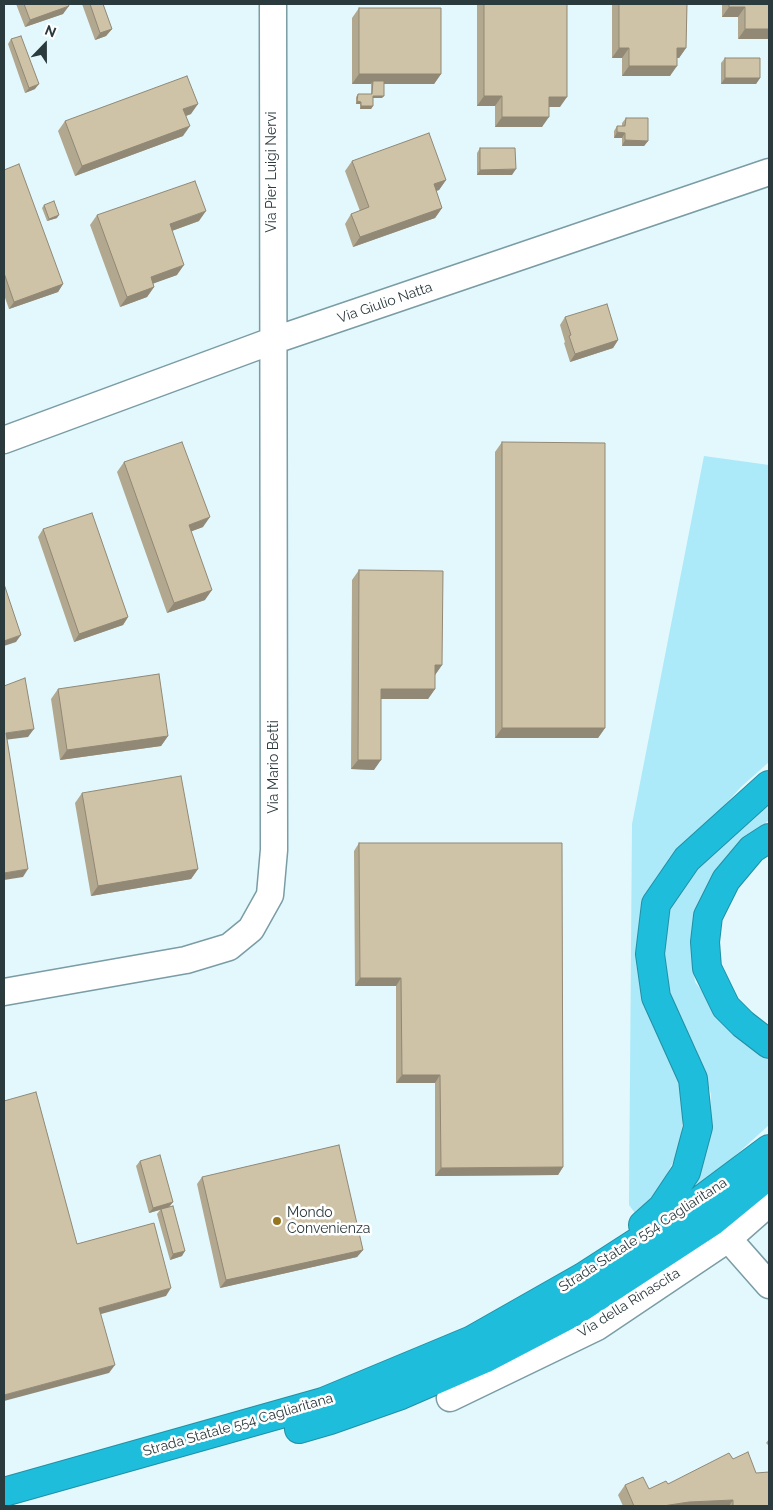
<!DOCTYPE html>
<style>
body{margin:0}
#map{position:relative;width:773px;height:1510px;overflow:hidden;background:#e2f8fd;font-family:Raleway,sans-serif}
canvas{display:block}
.frame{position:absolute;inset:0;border:5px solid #2b3a3d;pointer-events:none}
.north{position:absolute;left:20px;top:20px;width:50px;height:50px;-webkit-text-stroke:4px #fff;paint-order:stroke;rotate:22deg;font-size:14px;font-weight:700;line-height:20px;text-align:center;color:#2b3a3d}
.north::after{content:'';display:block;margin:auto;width:18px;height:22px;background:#2b3a3d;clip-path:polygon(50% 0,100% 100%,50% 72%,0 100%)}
</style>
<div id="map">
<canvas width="773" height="1510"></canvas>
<div class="frame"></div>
<div class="north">N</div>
</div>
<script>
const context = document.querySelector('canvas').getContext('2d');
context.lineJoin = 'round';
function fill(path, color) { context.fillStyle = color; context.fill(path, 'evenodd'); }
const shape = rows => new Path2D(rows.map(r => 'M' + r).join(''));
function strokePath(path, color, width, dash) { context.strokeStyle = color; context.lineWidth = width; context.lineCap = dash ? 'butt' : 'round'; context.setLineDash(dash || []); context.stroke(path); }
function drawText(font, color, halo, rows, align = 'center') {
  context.font = font + ' Raleway,sans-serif'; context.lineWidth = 5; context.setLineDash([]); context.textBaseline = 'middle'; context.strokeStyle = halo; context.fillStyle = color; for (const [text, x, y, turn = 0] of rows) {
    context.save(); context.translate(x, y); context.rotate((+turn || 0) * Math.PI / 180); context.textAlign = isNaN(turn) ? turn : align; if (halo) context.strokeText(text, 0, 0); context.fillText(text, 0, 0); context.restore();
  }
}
fill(shape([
 [704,456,769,465,769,762,741,787,658,879,641,929,681,1077,684,1105,680,1147,659,1191,638,1217,629,1205,632,824],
 [769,795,769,820,732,851,704,898,691,946,695,982,731,1029,769,1055,769,1125,691,1196,685,1190,710,1128,711,1094,696,1049,679,1017,661,965,661,932,673,896,697,859]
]), '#ace9f9');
const minor = shape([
 [4,440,272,341,769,172],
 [4,992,186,960,229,947,251,929,270,895,274,850,273,4],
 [717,1226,769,1285],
 [450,1398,597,1327,728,1239,769,1203]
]);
const highway = shape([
 [769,838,752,849,726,880,708,916,705,942,707,968,726,1007,743,1024,769,1044],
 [643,1225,662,1208,686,1172,698,1127,693,1079,656,997,650,954,656,904,687,859,769,785],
 [299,1429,330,1420,401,1395,484,1359,574,1312,713,1221,769,1175],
 [4,1492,323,1402,472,1340,583,1277,690,1208,769,1149]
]);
strokePath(minor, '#7a9ca5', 29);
strokePath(highway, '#238fa4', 30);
strokePath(minor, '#fff', 26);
strokePath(highway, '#1ebddb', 28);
fill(shape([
 [16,4,68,4,63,14,25,27],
 [82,4,103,4,112,29,106,36,95,40],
 [477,4,567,4,560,107,549,107,542,127,495,127,495,106,477,106],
 [612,4,687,4,686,48,679,58,677,58,670,76,622,76,622,58,612,58],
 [722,4,769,4,738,39,738,17,722,17],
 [359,8,441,74,434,84,384,84,382,98,373,98,373,106,371,109,360,109,360,104,356,104,356,97,358,94,371,94,371,84,352,84,352,18],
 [11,39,35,89,25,93,8,44],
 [725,58,760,78,756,84,721,84,721,63],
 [191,114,186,116,183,136,75,176,58,131,65,121],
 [626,118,648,141,644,146,622,146,622,138,614,138,614,131,617,126,622,126,622,123],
 [480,148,512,175,477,175,477,153],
 [352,161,446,180,439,190,436,191,442,208,435,218,353,247,345,224,351,214,360,211,345,171],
 [4,170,63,284,58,292,9,309,4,295],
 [44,205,57,218,47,221,42,208],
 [97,215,199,221,172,231,177,275,153,283,154,287,147,297,120,307,90,225],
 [565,317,618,340,613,348,570,362,564,343,565,342,560,325],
 [502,442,605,728,598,738,495,738,495,452],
 [124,462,203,527,191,531,205,600,167,613,117,472],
 [43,529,128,617,123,625,74,642,38,537],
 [359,570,442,665,435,675,435,689,428,699,381,699,374,770,351,769,352,580],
 [58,689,168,736,161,746,60,760,51,699],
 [82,793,198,869,191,879,91,896,75,803],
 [359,843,563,1167,558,1175,435,1176,435,1083,396,1083,396,986,355,986,354,851],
 [140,1161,173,1202,169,1207,182,1256,170,1260,157,1214,160,1210,149,1213,136,1166],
 [202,1177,363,1250,357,1257,220,1288,197,1184],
 [769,1439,769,1446,766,1443],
 [733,1459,756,1473,769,1506,623,1506,618,1495,625,1485,649,1489,668,1484]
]), '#b2a890');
fill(shape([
 [69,6,63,14,25,27,30,20],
 [729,7,745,7,738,17,722,17],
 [112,29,106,36,95,40,100,33],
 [745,29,769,29,769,39,738,39],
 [619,48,629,48,622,58,612,58],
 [677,48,686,48,679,58,670,58],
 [629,66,677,66,670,76,622,76],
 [359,74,441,74,434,84,372,84,373,81,371,84,352,84],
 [725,78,760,78,756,84,721,84],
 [39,84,35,89,25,93,29,88],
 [373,96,384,96,382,98,371,98],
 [484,96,502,96,495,106,477,106],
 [549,97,567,97,560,107,542,107],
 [357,101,361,102,360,104,356,104],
 [198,104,191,114,177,119,183,109],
 [361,106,373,106,371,109,360,109],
 [502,117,549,117,542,127,495,127],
 [190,126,183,136,75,176,82,166],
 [617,132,625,133,622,138,614,138],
 [625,140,648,141,644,146,622,146],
 [516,169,512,175,477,175,480,170],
 [446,180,439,190,427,194,434,184],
 [442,208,435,218,353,247,360,237],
 [206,211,199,221,163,234,170,224],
 [59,215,57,218,47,221,49,219],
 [184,265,177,275,144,287,151,277],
 [63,284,58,292,9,309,14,302],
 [154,287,147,297,120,307,127,297],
 [618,340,613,348,570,362,575,354],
 [210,517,203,527,182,535,189,525],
 [212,590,205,600,167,613,174,603],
 [128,617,123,625,74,642,79,634],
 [21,635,16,642,4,646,4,641],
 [435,665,442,665,435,675,428,675],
 [381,689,435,689,428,699,374,699],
 [502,728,605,728,598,738,495,738],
 [34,729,28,737,4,740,6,733],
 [168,736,161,746,60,760,67,750],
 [358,760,381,760,374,770,351,769],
 [28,869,23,877,4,880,4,873],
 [198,869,191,879,91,896,98,886],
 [360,978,401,978,396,986,355,986],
 [402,1075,440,1075,435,1083,396,1083],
 [563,1167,558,1175,435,1176,441,1168],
 [173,1202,169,1207,149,1213,153,1208],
 [363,1250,357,1257,220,1288,226,1280],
 [185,1251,182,1256,170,1260,173,1254],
 [171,1288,166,1296,94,1316,99,1308],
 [115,1365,109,1373,4,1401,4,1395],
 [733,1500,729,1506,663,1506,689,1502]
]), '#918875');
const building = shape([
 [24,4,68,4,69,6,30,20,24,4],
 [90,4,103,4,112,29,100,33,90,4],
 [484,4,567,4,567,97,549,97,549,117,502,117,502,96,484,96,484,4],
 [619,4,687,4,686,48,677,48,677,66,629,66,629,48,619,48,619,4],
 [729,4,769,4,769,29,745,29,745,7,729,7,729,4],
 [359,8,441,8,441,74,359,74,359,8],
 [21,36,39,84,29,88,11,39,21,36],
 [725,58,760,58,760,78,725,78,725,58],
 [187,76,198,104,183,109,190,126,82,166,65,121,187,76],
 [373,81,384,81,384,96,373,96,373,106,361,106,361,102,357,101,358,94,372,94,373,81],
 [626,118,648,118,648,141,625,140,625,133,617,132,617,126,625,126,626,118],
 [429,133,446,180,434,184,442,208,360,237,351,214,369,207,352,161,429,133],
 [480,148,515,148,516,169,480,170,480,148],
 [19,164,63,284,14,302,4,273,4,170,19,164],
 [195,181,206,211,170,224,184,265,151,277,154,287,127,297,97,215,195,181],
 [54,201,59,215,49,219,44,205,54,201],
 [607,304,618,340,575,354,569,336,571,335,565,317,607,304],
 [182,442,210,517,189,525,212,590,174,603,124,462,182,442],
 [502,442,605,443,605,728,502,728,502,442],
 [92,513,128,617,79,634,43,529,92,513],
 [359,570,443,571,442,665,435,665,435,689,381,689,381,760,358,760,359,570],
 [4,584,21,635,4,641,4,584],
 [159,674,168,736,67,750,58,689,159,674],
 [25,678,34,729,6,733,28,869,4,873,4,686,25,678],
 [181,776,198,869,98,886,82,793,181,776],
 [359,843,562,843,563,1167,441,1168,440,1075,402,1075,401,978,360,978,359,843],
 [36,1092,77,1244,154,1223,171,1288,99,1308,115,1365,4,1395,4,1101,36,1092],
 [339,1145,363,1250,226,1280,202,1177,339,1145],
 [160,1155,173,1202,153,1208,140,1161,160,1155],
 [173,1206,185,1251,173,1254,161,1209,173,1206],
 [748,1452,756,1473,769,1472,769,1506,733,1506,733,1500,689,1502,663,1506,634,1506,625,1485,643,1477,649,1489,666,1481,668,1484,729,1453,733,1459,748,1452]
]);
fill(building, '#cfc3a7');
strokePath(building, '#918875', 1);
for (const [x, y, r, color] of [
 [277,1221,5,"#95761e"]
]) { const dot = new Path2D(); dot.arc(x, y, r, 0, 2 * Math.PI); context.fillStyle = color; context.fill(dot); strokePath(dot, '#fff', 2); }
drawText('14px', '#2b3a3d', '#fff', [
 ["Via Pier Luigi Nervi",272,172,-90],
 ["Via Giulio Natta",385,303,-19],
 ["Via Mario Betti",274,767,-90],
 ["Strada Statale 554 Cagliaritana",643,1235,-33],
 ["Via della Rinascita",629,1303,-32],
 ["Strada Statale 554 Cagliaritana",238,1425,-16]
]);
drawText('14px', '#2b3a3d', '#fff', [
 ["Mondo",287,1213],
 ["Convenienza",287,1229]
], 'left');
</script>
